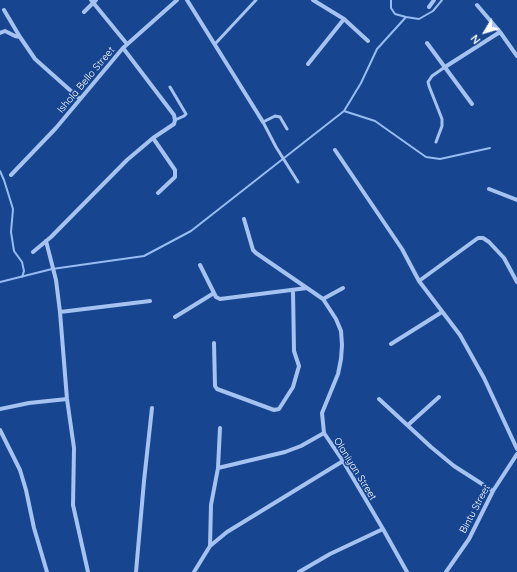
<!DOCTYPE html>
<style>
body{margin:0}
#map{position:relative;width:517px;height:572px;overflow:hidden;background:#174590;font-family:Quicksand,sans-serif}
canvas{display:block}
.north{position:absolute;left:465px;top:12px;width:40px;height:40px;-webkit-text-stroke:3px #174590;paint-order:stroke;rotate:232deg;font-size:11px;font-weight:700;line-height:16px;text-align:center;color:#fff}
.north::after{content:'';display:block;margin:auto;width:14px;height:18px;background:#fff;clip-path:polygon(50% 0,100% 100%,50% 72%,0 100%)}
</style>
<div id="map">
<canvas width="517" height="572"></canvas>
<div class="north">N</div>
</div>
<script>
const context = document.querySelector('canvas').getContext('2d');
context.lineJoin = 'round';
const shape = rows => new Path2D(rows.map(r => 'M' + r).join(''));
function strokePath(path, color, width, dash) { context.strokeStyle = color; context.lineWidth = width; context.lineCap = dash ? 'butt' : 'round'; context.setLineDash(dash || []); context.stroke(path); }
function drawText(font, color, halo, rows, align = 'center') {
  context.font = font + ' Quicksand,sans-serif'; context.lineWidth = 3.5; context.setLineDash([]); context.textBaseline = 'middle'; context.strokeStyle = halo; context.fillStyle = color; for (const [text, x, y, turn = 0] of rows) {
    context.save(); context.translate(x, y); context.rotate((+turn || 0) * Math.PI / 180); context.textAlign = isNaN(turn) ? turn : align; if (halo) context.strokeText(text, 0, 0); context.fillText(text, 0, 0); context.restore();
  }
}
strokePath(shape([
 [391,0,391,8,395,14,406,17],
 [344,111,375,121,426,157,440,159,490,148],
 [0,171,4,180,13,209,11,232,14,251,22,262,24,271,22,277],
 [0,282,52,269,144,256,191,231,344,111,361,83,377,49,406,17,419,19,433,11,442,0]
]), '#97bcf2', 2);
strokePath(shape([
 [215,44,256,0],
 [170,87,186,114,184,116,175,120],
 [287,129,280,117,275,116,263,122,276,147,298,182],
 [436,142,442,126,442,119,429,86,428,82,432,76,445,67]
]), '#a5c2f0', 3);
strokePath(shape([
 [91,0,127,44],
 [187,0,263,122],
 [313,0,344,19,368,41],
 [477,5,500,32,517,56],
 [429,7,434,0],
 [4,10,20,37,35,59,80,99],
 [84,12,96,0],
 [0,33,5,31,15,36,20,37],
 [427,43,472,104],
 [308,64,344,19],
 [445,67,500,32],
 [153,138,175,170,175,177,158,193],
 [335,150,402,249,419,281,460,335,484,378,517,449],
 [11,175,56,128,123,48,177,0],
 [489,189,517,200],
 [244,219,253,250,256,253,323,299,336,319,341,331,342,345,341,359,338,374,322,413,324,433,343,461,383,529,407,572],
 [46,241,56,280,60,312,67,399,74,448,73,505,88,572],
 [33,252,51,237,127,160,153,138,174,124,175,120,174,115,123,48],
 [200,265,216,297,220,299,307,288],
 [419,281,478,238,483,238,489,242,504,258,517,282],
 [323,299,343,288],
 [60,312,150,301],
 [175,317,214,293],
 [214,343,215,386,217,389,274,410,279,409,293,387,299,366,294,351,293,291],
 [391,344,442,312],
 [379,399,431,447,454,466,493,491],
 [0,409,29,403,67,399],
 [408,425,439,397],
 [0,430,20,470,26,490,34,528,47,572],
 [218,468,285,452,301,446,324,433],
 [210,546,211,505,218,468,220,428],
 [136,572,144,481,152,408],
 [194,572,210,546,227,532,343,461],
 [299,572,330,554,383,529],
 [446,572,469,539,493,491,517,454]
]), '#a5c2f0', 4);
drawText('10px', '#fff', '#174590', [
 ["Ishola Bello Street",86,80,-50],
 ["Olaniyan Street",355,469,58],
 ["Bintu Street",475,509,-62]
]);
</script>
